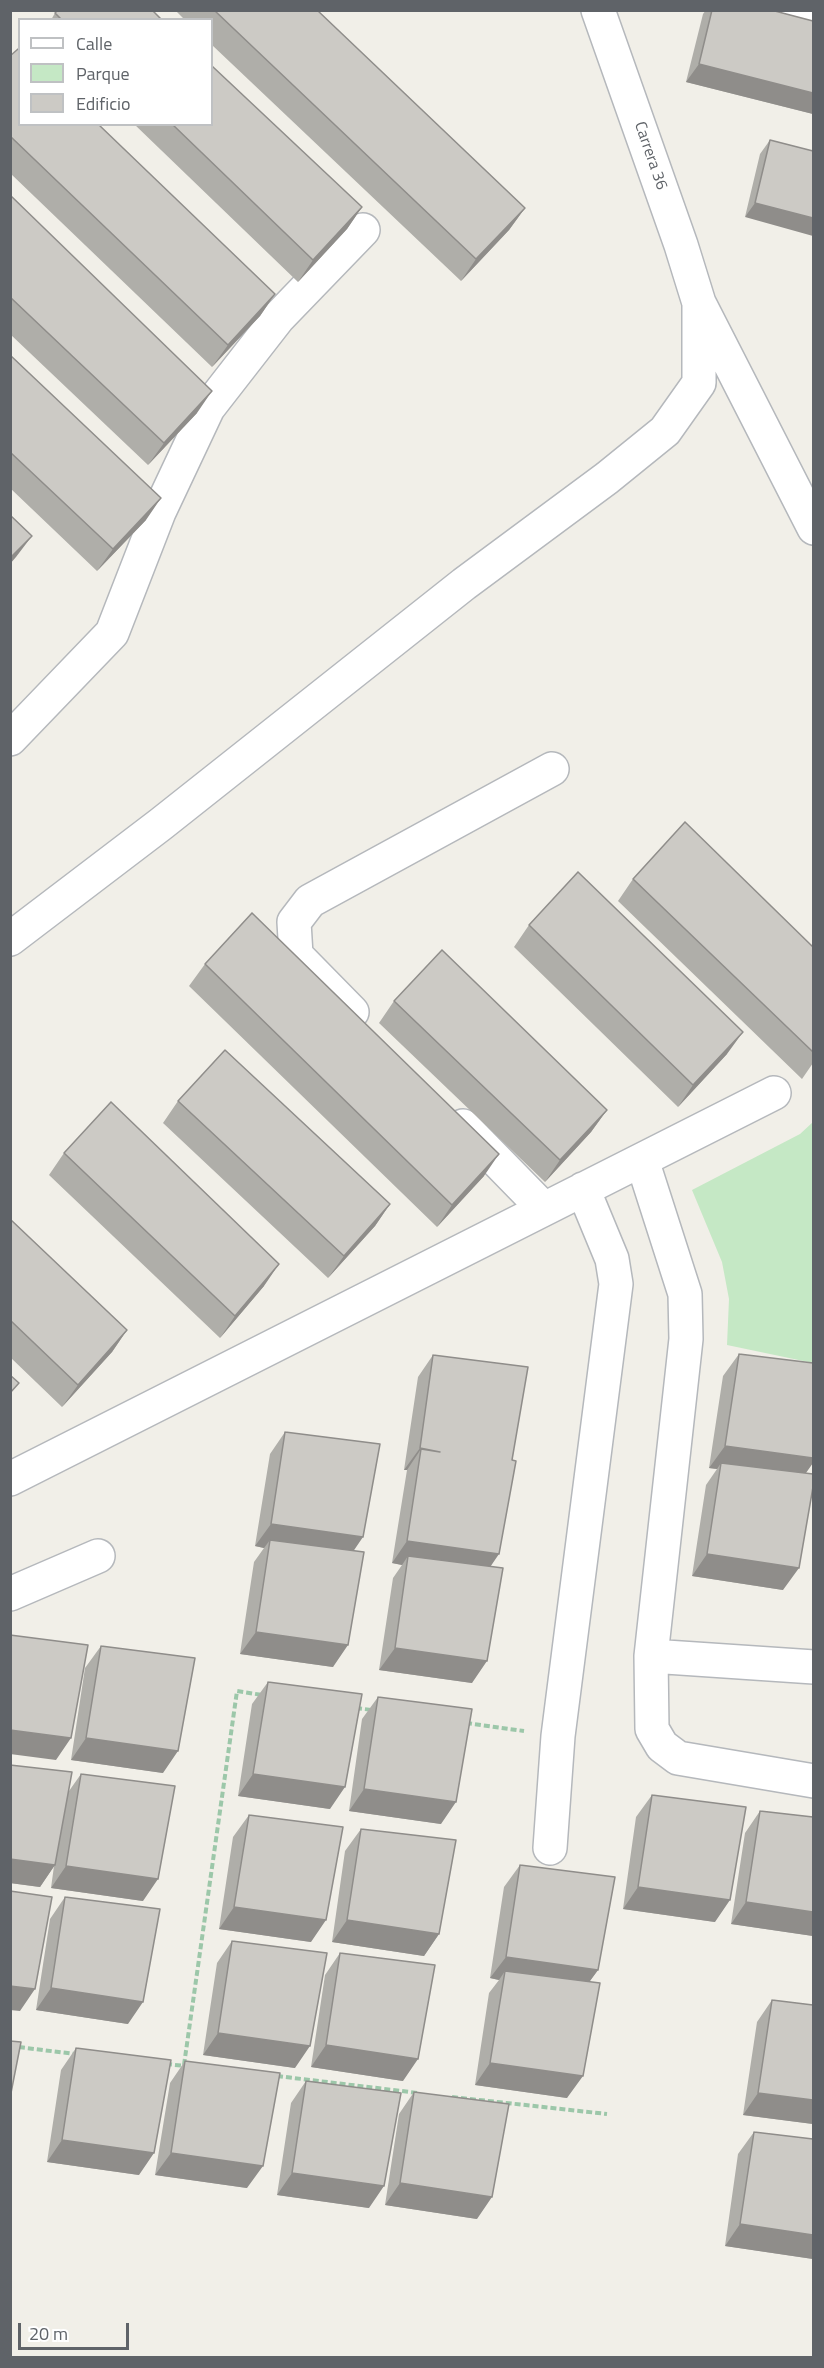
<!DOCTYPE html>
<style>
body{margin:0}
#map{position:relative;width:824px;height:2368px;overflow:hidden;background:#f1efe8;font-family:"Titillium Web",sans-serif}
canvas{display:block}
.frame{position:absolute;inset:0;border:12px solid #5f6368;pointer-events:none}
.legend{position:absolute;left:18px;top:18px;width:195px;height:108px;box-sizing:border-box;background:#fff;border:2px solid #bfc1c3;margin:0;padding:8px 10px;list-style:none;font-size:18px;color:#5f6368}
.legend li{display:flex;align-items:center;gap:12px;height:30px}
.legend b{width:30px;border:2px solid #bfc1c3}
.scale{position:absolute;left:18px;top:2323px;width:111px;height:27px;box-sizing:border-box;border:3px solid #5f6368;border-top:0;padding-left:8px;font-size:18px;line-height:21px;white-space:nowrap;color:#5f6368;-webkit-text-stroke:4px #fff;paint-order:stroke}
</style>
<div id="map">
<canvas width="824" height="2368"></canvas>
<div class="frame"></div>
<ul class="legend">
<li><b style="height:8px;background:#fff"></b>Calle</li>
<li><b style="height:16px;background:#c5e8c5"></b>Parque</li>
<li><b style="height:16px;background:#cccac5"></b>Edificio</li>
</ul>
<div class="scale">20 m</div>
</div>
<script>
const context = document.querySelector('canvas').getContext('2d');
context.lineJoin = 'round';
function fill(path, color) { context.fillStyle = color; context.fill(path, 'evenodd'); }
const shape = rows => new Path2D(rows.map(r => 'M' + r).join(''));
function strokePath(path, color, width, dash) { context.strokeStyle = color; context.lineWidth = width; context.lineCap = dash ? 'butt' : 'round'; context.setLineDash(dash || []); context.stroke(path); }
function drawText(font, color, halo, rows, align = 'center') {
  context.font = font + ' "Titillium Web",sans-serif'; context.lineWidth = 4.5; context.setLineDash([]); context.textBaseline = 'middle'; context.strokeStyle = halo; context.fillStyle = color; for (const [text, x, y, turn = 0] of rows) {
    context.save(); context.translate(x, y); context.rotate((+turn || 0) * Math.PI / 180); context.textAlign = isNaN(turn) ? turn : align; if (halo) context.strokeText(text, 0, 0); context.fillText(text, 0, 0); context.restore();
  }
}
fill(shape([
 [813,1122,813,1363,727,1345,729,1299,722,1262,692,1190,800,1134]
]), '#c5e8c5');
const minor = shape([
 [598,10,681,245,699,303,814,528],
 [768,10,814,20],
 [10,739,112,633,159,512,208,408,278,318,363,230],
 [10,939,161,824,464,584,607,478,665,431,699,383,699,303],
 [352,1012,296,955,294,922,310,901,552,769],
 [463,1126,544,1209],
 [642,1160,685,1294,686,1339,651,1656,814,1667],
 [10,1479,774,1093],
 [10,1594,98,1556],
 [651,1656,652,1729,662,1746,678,1758,814,1781],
 [550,1848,558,1736,616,1284,612,1259,583,1189]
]);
strokePath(minor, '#b5b8bc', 36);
strokePath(shape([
 [356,1708,372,1710],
 [466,1723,524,1731],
 [10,2046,75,2054],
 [166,2064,186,2066],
 [184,2065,237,1691,262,1695],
 [277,2076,418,2093],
 [452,2097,607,2114]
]), '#9cc7a9', 4, [6, 3]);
strokePath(minor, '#fff', 33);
fill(shape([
 [175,10,317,10,525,208,509,230,461,281,212,45,212,20,185,20],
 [706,10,771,10,813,21,813,114,686,82,703,14],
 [55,13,162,20,51,20],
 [10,56,275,294,260,316,212,367,10,173],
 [134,124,212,124,362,207,347,229,298,282],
 [770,140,813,151,745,217,760,154],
 [10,195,197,413,148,465,10,334],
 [10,355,146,520,97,571,10,488],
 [633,879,813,947,813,1063,802,1079,618,901],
 [529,925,727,1054,678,1107,514,947],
 [205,964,484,1176,437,1227,189,986],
 [394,1001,607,1110,591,1132,545,1182,379,1023],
 [178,1101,390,1204,375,1226,328,1278,163,1123],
 [64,1153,264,1286,220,1338,49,1175],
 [10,1219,127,1330,112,1352,62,1407,10,1357],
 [739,1354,783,1590,692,1576,706,1485,717,1469,709,1468,723,1376],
 [433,1355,491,1566,472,1683,379,1670,393,1578,402,1565,392,1563,407,1470,404,1470,418,1377],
 [285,1432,354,1550,333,1667,240,1654,254,1562,264,1548,255,1546,270,1454],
 [101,1646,163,1773,71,1760,85,1668],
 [268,1682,330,1809,238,1796,252,1704],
 [378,1697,441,1824,349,1811,362,1719],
 [10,1765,69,1791,81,1774,143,1901,51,1888,54,1866,40,1887,10,1883],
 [652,1795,715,1922,623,1909,636,1817],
 [760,1811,813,1817,813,1936,731,1924,745,1833],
 [249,1815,311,1942,219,1929,233,1837],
 [361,1829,439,1934,424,1956,332,1942,345,1851],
 [520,1865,598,1970,589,1982,567,2098,475,2085,489,1993,499,1980,490,1978,504,1887],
 [65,1897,128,2024,36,2010,50,1919],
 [232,1941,295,2068,203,2055,217,1963],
 [340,1953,403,2081,311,2067,325,1975],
 [772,2000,813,2005,813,2124,743,2115,757,2022],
 [76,2048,139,2175,47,2162,61,2070],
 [185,2061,247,2188,155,2175,170,2083],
 [306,2081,369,2208,277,2195,291,2103],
 [414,2092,477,2219,385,2205,399,2114],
 [754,2132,813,2139,813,2259,725,2246,738,2154]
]), '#afaea9');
fill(shape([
 [699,64,813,93,813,114,686,82],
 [755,203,813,218,813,236,745,217],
 [362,207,347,229,298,282,313,260],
 [525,208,509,230,461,281,476,259],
 [275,294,260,316,212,367,228,345],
 [212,391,197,413,148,465,164,443],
 [161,498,146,520,97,571,113,549],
 [32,536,16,557,10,564,10,558],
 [743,1032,727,1054,678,1107,693,1085],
 [607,1110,591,1132,545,1182,560,1160],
 [499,1154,484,1176,437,1227,452,1205],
 [390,1204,375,1226,328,1278,344,1256],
 [279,1264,264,1286,220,1338,235,1316],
 [127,1330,112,1352,62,1407,78,1385],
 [725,1446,813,1458,813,1463,801,1480,721,1463,717,1469,709,1468],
 [420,1448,440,1452,421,1449,407,1470,404,1470],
 [271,1524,363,1537,348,1559,270,1540,264,1548,255,1546],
 [407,1541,499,1554,484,1576,408,1556,402,1565,392,1563],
 [707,1554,799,1568,783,1590,692,1576],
 [256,1632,348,1645,333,1667,240,1654],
 [395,1648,487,1661,472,1683,379,1670],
 [10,1730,71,1738,56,1760,10,1754],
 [86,1738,178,1751,163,1773,71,1760],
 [253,1774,345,1787,330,1809,238,1796],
 [364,1789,456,1802,441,1824,349,1811],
 [10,1859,55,1865,40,1887,10,1883],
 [66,1866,158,1879,143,1901,51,1888],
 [638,1887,730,1900,715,1922,623,1909],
 [746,1902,813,1912,813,1936,731,1924],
 [234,1907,326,1920,311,1942,219,1929],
 [347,1920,439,1934,424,1956,332,1942],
 [506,1957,598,1970,582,1992,505,1971,499,1980,490,1978],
 [10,1986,35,1989,20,2011,10,2010],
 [51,1988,143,2002,128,2024,36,2010],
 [218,2033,310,2046,295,2068,203,2055],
 [326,2045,418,2059,403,2081,311,2067],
 [490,2063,583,2076,567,2098,475,2085],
 [758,2093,813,2100,813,2124,743,2115],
 [62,2140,154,2153,139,2175,47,2162],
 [171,2153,263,2166,247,2188,155,2175],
 [292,2173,384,2186,369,2208,277,2195],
 [400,2183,492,2197,477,2219,385,2205],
 [740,2224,813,2235,813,2259,725,2246]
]), '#8f8d8a');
const building = shape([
 [58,10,152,10,162,20,62,20,55,13,58,10],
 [214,10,317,10,525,208,476,259,214,10],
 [712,10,771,10,813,21,813,93,699,64,712,10],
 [18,49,20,50,20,124,98,124,275,294,228,345,10,136,10,56,18,49],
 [212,66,362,207,313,260,172,124,212,124,212,66],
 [770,140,813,151,813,218,755,203,770,140],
 [10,195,212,391,164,443,10,297,10,195],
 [10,355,161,498,113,549,10,452,10,355],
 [10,515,32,536,10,558,10,515],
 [685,822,813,947,813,1052,633,879,685,822],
 [578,872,743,1032,693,1085,529,925,578,872],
 [252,913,499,1154,452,1205,205,964,252,913],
 [442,950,607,1110,560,1160,394,1001,442,950],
 [225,1050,390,1204,344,1256,178,1101,225,1050],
 [111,1102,279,1264,235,1316,64,1153,111,1102],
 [10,1219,127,1330,78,1385,10,1320,10,1219],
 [739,1354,813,1363,813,1458,725,1446,739,1354],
 [433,1355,528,1367,512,1460,516,1461,499,1554,407,1541,421,1449,440,1452,420,1448,433,1355],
 [10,1375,19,1383,10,1393,10,1375],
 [285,1432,380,1444,363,1537,271,1524,285,1432],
 [721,1463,813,1474,813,1487,799,1568,707,1554,721,1463],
 [270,1540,364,1552,348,1645,256,1632,270,1540],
 [408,1556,503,1568,487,1661,395,1648,408,1556],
 [10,1635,88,1645,71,1738,10,1730,10,1635],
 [101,1646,195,1658,178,1751,86,1738,101,1646],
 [268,1682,362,1694,345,1787,253,1774,268,1682],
 [378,1697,472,1709,456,1802,364,1789,378,1697],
 [10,1765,72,1772,55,1865,10,1859,10,1765],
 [81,1774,175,1786,158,1879,66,1866,81,1774],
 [652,1795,746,1807,730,1900,638,1887,652,1795],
 [760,1811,813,1817,813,1912,746,1902,760,1811],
 [249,1815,343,1827,326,1920,234,1907,249,1815],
 [361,1829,456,1840,439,1934,347,1920,361,1829],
 [520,1865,615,1877,598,1970,506,1957,520,1865],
 [10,1891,52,1897,35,1989,10,1986,10,1891],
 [65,1897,160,1909,143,2002,51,1988,65,1897],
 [232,1941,327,1953,310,2046,218,2033,232,1941],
 [340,1953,435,1965,418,2059,326,2045,340,1953],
 [505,1971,600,1983,583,2076,490,2063,505,1971],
 [772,2000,813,2005,813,2100,758,2093,772,2000],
 [10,2041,21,2042,10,2098,10,2041],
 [76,2048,171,2060,154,2153,62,2140,76,2048],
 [185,2061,280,2073,263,2166,171,2153,185,2061],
 [306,2081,401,2093,384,2186,292,2173,306,2081],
 [414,2092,509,2104,492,2197,400,2183,414,2092],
 [754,2132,813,2139,813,2235,740,2224,754,2132]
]);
fill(building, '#cccac5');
strokePath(building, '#8f8d8a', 1.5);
drawText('16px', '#5f6368', '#fff', [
 ["Carrera 36",650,156,71]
]);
</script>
